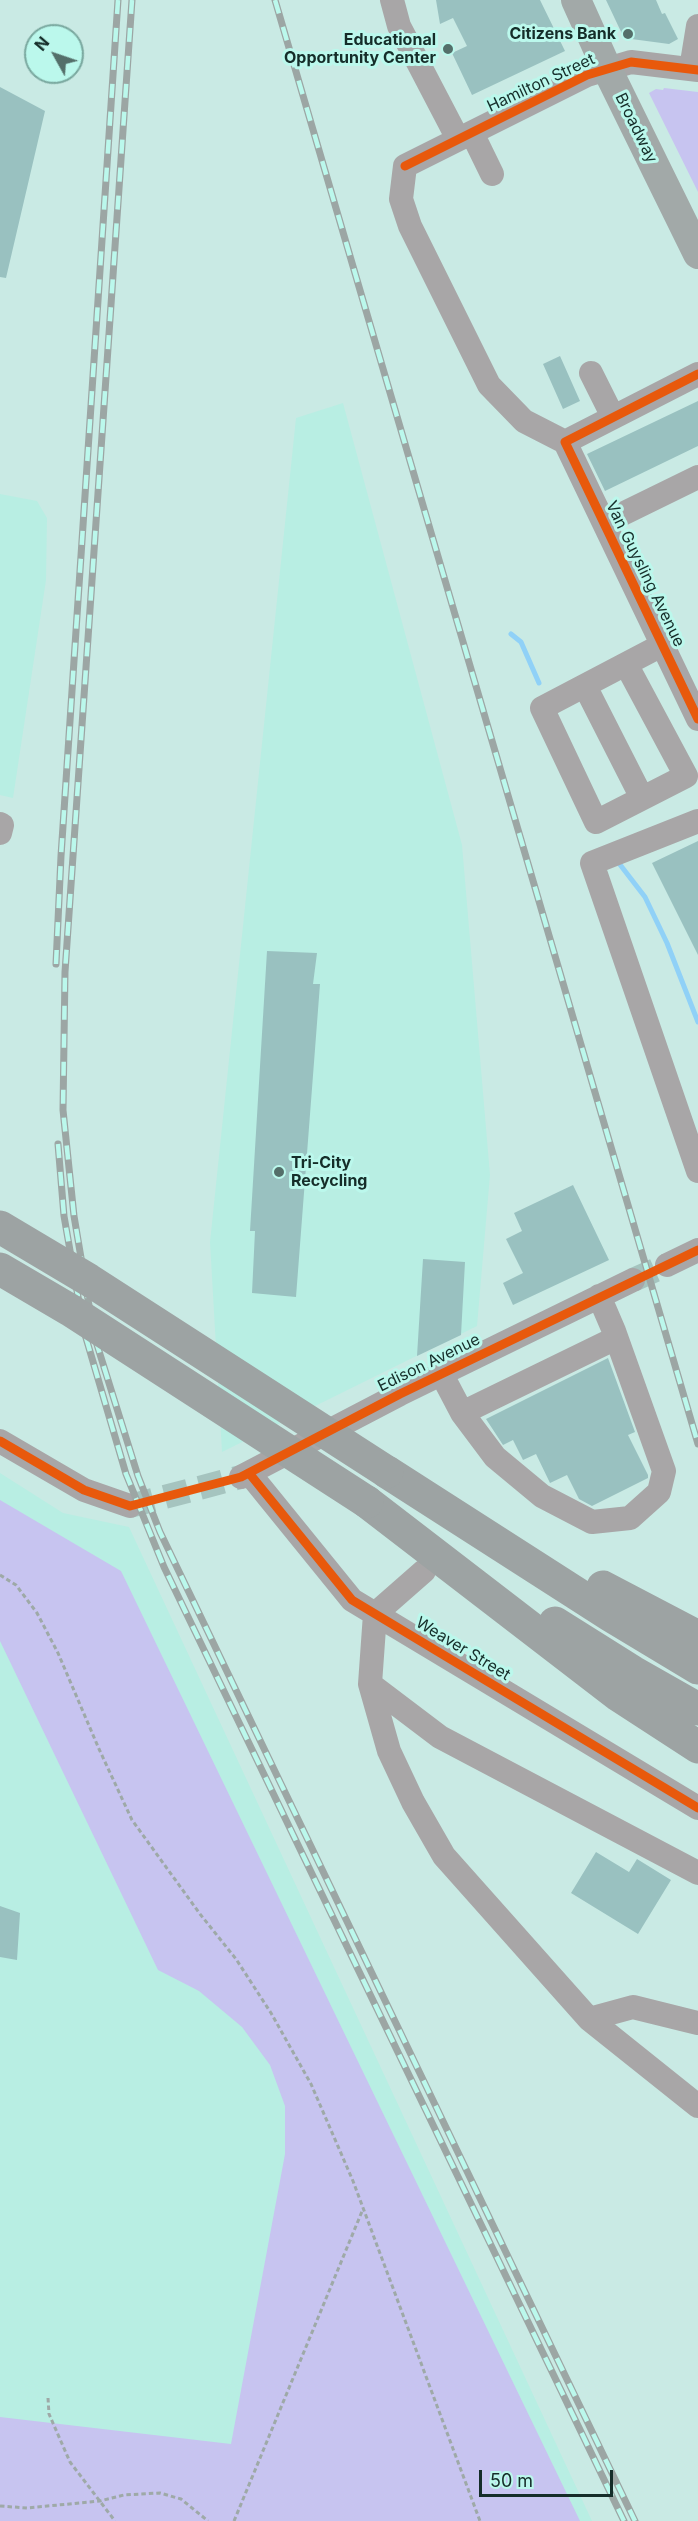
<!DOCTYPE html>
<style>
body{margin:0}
#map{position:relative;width:698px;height:2521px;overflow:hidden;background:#c9eae4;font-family:Inter,sans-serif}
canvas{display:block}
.north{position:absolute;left:24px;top:24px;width:60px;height:60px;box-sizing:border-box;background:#bbf8ec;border:2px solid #79a79e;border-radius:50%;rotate:310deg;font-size:16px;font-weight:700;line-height:24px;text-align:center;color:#152d29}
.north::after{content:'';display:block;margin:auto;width:21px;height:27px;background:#546f6a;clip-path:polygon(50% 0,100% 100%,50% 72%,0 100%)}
.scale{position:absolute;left:479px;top:2470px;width:134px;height:27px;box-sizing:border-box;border:3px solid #152d29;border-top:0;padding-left:8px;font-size:18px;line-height:21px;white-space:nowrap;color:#152d29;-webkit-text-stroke:4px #bbf8ec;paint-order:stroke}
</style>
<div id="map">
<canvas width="698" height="2521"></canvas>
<div class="north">N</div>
<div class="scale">50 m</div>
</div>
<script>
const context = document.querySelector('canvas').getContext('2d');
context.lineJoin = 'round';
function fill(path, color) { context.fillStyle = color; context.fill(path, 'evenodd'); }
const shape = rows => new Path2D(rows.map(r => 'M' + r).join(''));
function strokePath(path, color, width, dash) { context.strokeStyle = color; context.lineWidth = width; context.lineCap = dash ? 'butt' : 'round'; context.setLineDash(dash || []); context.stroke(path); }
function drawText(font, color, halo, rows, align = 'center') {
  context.font = font + ' Inter,sans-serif'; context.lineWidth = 6; context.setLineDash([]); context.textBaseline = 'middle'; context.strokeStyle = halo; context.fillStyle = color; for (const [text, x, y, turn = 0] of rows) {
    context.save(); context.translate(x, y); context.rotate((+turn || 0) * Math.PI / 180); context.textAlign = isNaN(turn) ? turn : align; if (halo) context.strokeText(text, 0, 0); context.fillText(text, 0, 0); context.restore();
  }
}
fill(shape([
 [343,403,462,845,490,1175,477,1326,222,1452,210,1242,296,418],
 [0,494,37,501,47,518,46,580,13,798,0,795],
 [0,1473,63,1513,129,1527,592,2521,0,2521]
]), '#b8eee3');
fill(shape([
 [664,88,698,92,698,192,649,93,656,89,663,90],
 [0,1500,121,1571,580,2521,0,2521,0,2417,231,2444,285,2154,285,2106,270,2065,242,2027,199,1991,158,1970,0,1641]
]), '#c7c4f0');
strokePath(shape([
 [511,634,521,642,539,683],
 [618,862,645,897,667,943,698,1022]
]), '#90d1f7', 5);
fill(shape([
 [436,0,540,0,565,51,472,95,452,53,467,46,453,18,440,24],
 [606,0,656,0,662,14,665,13,678,39,669,44,624,38],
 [0,87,45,111,6,278,0,277],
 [560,356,580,401,563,409,543,364],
 [698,401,698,446,605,491,587,454],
 [698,841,698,955,652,863],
 [267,951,317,953,313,984,320,984,296,1297,252,1293,255,1231,250,1231],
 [573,1185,609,1260,513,1305,503,1283,523,1273,506,1239,522,1231,514,1213],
 [423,1259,465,1262,461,1335,417,1356],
 [608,1358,635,1432,628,1435,648,1475,648,1478,592,1506,579,1499,567,1475,550,1483,536,1454,523,1460,513,1440,503,1445,486,1419],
 [596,1852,629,1872,637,1859,671,1880,638,1934,571,1893],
 [0,1906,20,1913,17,1960,0,1957]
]), '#99c1c0');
strokePath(shape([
 [633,1280,667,1265],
 [130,1506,241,1477]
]), '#a5c4bf', 24, [24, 12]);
strokePath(shape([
 [0,1575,16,1585,37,1613,58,1653,99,1749,132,1820,200,1914,236,1959,271,2013,311,2084,353,2181,480,2521],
 [48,2398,49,2414,70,2462,115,2521],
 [0,2506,27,2508,100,2501,124,2495,160,2493,181,2499,208,2521],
 [234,2521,363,2209]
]), '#9ea9a7', 3, [4.5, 3]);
strokePath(shape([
 [392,0,399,26,458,139],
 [691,69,698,26],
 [472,133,492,174],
 [591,373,613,417],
 [565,442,524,421,489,385,410,226,401,199,405,166,587,75,631,62,698,70],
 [565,442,698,719],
 [565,442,698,374],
 [604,523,698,477],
 [626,664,686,776,596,822,542,708,662,645],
 [585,686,642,798],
 [698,821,592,863,698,1171],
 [0,824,2,825,0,833],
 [667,1265,698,1250],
 [441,1373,462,1413,495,1457,542,1496,592,1522,630,1518,659,1492,664,1471,614,1331,599,1296],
 [462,1413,616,1338],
 [0,1441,84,1490,130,1506],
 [249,1473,352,1600,698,1808],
 [241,1477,400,1394,633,1280],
 [424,1571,375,1614,370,1684,389,1751,413,1802,444,1856,589,2019,633,2007,698,2023],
 [370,1684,440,1737,698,1873],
 [589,2019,698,2106]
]), '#a8a6a7', 24);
strokePath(shape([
 [576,0,607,69,698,254]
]), '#a2a9a8', 30);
strokePath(shape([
 [387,1472,610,1615,698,1668],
 [367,1502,618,1695,698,1747],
 [603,1587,698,1637],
 [555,1623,633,1672,698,1709]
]), '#9da3a3', 33);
const rail = shape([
 [132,0,65,972,63,1110,74,1216,94,1335,138,1476,160,1532,635,2521],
 [275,0,698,1444],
 [56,964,61,856,118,0],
 [58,1144,64,1216,84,1331,126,1474,164,1567,624,2521]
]);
strokePath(rail, '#9ca6a4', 7);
strokePath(rail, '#bbf8ec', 4.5, [14]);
strokePath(shape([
 [0,1227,89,1280,387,1472],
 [0,1269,70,1310,367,1502]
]), '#9da3a3', 33);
strokePath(shape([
 [405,166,587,75,631,62,698,70],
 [698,374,565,442,698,719],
 [0,1441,84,1490,130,1506,241,1477,400,1394,698,1250],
 [249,1473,352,1600,698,1808]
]), '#e8590c', 9);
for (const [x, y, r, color] of [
 [628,34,6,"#546f6a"],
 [448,49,6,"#546f6a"],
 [279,1172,6,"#546f6a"]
]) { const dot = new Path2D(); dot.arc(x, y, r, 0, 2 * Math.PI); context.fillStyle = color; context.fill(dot); strokePath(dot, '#bbf8ec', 2); }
drawText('bold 16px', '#152d29', '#bbf8ec', [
 ["Citizens Bank",616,34],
 ["Educational",436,40],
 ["Opportunity Center",436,58],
 ["Tri-City",291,1163,"left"],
 ["Recycling",291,1181,"left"]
], 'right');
drawText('16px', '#152d29', '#bbf8ec', [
 ["Hamilton Street",541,83,-25],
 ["Broadway",636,128,64],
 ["Van Guysling Avenue",645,574,64],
 ["Edison Avenue",429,1363,-26],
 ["Weaver Street",463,1649,31]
]);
</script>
